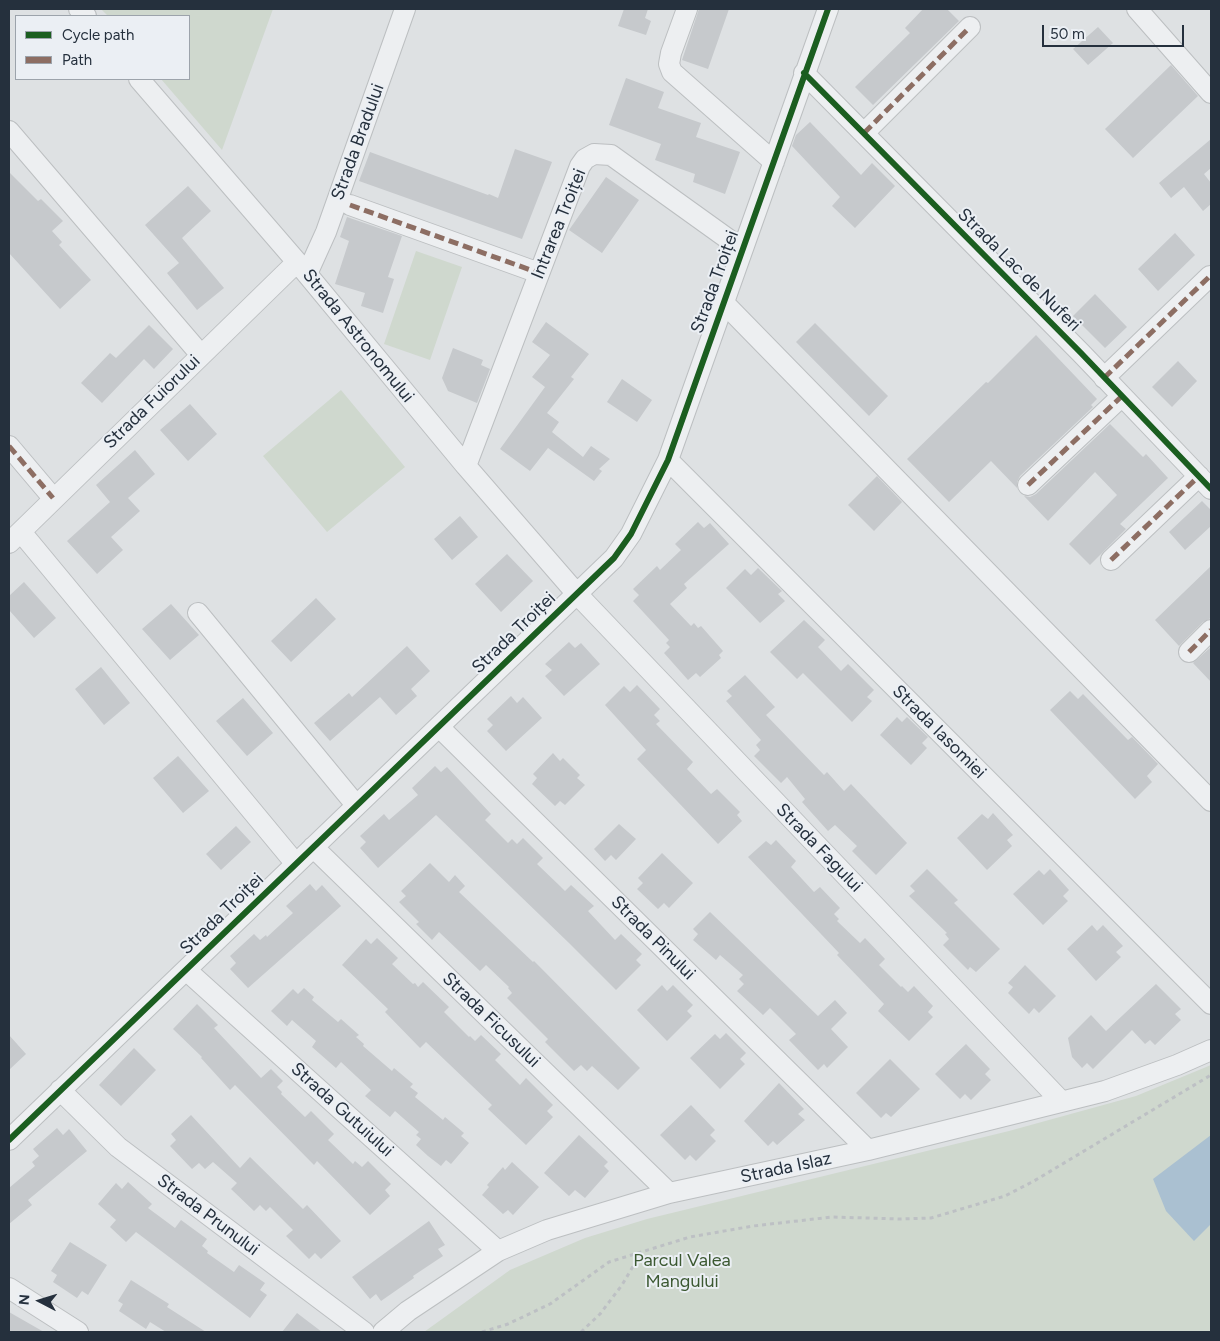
<!DOCTYPE html>
<meta charset="utf-8">
<style>
body{margin:0}
#map{position:relative;width:1220px;height:1341px;overflow:hidden;background:#dee1e3;font-family:Figtree,sans-serif}
canvas{display:block}
.frame{position:absolute;inset:0;border:10px solid #25303d;pointer-events:none}
.legend{position:absolute;left:15px;top:15px;width:175px;height:65px;box-sizing:border-box;background:#ebeff4;border:1px solid #9ca3ab;margin:0;padding:6px 9px;list-style:none;font-size:15px;color:#25303d}
.legend li{display:flex;align-items:center;gap:10px;height:25px}
.legend b{width:25px;border:1px solid #9ca3ab}
.north{position:absolute;left:15px;top:1276px;width:50px;height:50px;-webkit-text-stroke:4px #ebeff4;paint-order:stroke;rotate:275deg;font-size:14px;font-weight:700;line-height:20px;text-align:center;color:#25303d}
.north::after{content:'';display:block;margin:auto;width:18px;height:22px;background:#25303d;clip-path:polygon(50% 0,100% 100%,50% 72%,0 100%)}
.scale{position:absolute;left:1042px;top:25px;width:142px;height:22px;box-sizing:border-box;border:2px solid #25303d;border-top:0;padding-left:6px;font-size:15px;line-height:18px;white-space:nowrap;color:#25303d;-webkit-text-stroke:4px #ebeff4;paint-order:stroke}
</style>
<div id="map">
<canvas width="1220" height="1341"></canvas>
<div class="frame"></div>
<ul class="legend">
<li><b style="height:6px;background:#1b5e20"></b>Cycle path</li>
<li><b style="height:6px;background:#8d6e63"></b>Path</li>
</ul>
<div class="north">N</div>
<div class="scale">50 m</div>
</div>
<script>
const context = document.querySelector('canvas').getContext('2d');
context.lineJoin = 'round';
function fill(path, color) { context.fillStyle = color; context.fill(path, 'evenodd'); }
const shape = rows => new Path2D(rows.map(r => 'M' + r).join(''));
function strokePath(path, color, width, dash) { context.strokeStyle = color; context.lineWidth = width; context.lineCap = dash ? 'butt' : 'round'; context.setLineDash(dash || []); context.stroke(path); }
function drawText(font, color, halo, rows, align = 'center') {
  context.font = font + ' Figtree,sans-serif'; context.lineWidth = 4; context.setLineDash([]); context.textBaseline = 'middle'; context.strokeStyle = halo; context.fillStyle = color; for (const [text, x, y, turn = 0] of rows) {
    context.save(); context.translate(x, y); context.rotate((+turn || 0) * Math.PI / 180); context.textAlign = isNaN(turn) ? turn : align; if (halo) context.strokeText(text, 0, 0); context.fillText(text, 0, 0); context.restore();
  }
}
fill(shape([
 [101,9,273,9,222,150,161,79,189,79,189,16,108,16],
 [416,251,462,267,430,360,384,344],
 [341,390,405,467,327,532,263,456],
 [1211,1065,1211,1332,424,1332,510,1270,585,1238,647,1219,1009,1131,1136,1096]
]), '#cfd8ce');
fill(shape([
 [1211,1135,1211,1224,1194,1241,1166,1211,1153,1179]
]), '#aac0d1');
fill(shape([
 [624,9,648,9,645,18,651,21,646,35,618,26],
 [699,9,729,9,708,69,682,60],
 [923,9,947,9,959,21,873,105,855,87,910,33,905,28],
 [1098,27,1113,43,1088,65,1073,49],
 [1171,65,1198,96,1133,158,1105,129],
 [626,78,664,92,658,108,701,123,696,137,740,152,725,194,693,182,695,174,655,160,661,144,609,125],
 [810,122,861,175,872,163,895,186,855,228,832,206,840,197,792,146,796,135],
 [1211,139,1211,168,1204,174,1211,183,1211,204,1203,211,1184,187,1171,198,1159,183],
 [515,149,552,162,522,239,359,181,370,152,488,195,489,194,498,198],
 [9,172,38,201,41,199,63,221,52,231,62,242,59,245,91,280,60,309,9,253],
 [606,177,639,200,602,253,569,230],
 [188,186,211,211,182,238,224,288,197,310,167,273,179,263,145,225],
 [347,217,402,236,388,277,394,279,383,313,361,306,365,293,335,284,349,241,340,237],
 [1175,233,1195,255,1158,291,1138,269],
 [1095,294,1127,327,1105,348,1073,316],
 [546,322,589,354,571,377,574,379,547,413,559,422,552,432,583,457,591,446,610,459,599,469,602,471,594,481,548,448,530,471,500,449,545,387,532,377,550,355,532,342],
 [815,323,888,396,869,416,796,342],
 [149,325,173,349,154,369,144,359,102,403,81,383,110,353,116,358],
 [1036,335,1097,399,1091,405,1093,407,1020,476,1017,482,1017,488,991,461,949,502,907,459,986,382,988,383],
 [453,348,483,360,481,365,490,369,477,403,448,391,442,378],
 [1178,361,1197,381,1172,407,1152,387],
 [622,379,652,400,637,422,607,402],
 [190,404,217,434,188,461,160,430],
 [1110,424,1143,457,1146,454,1168,478,1120,524,1126,529,1090,565,1069,544,1117,495,1095,472,1048,521,1024,496,1030,497,1036,494],
 [135,450,155,474,128,498,140,511,111,537,123,550,97,574,67,541,110,502,96,485],
 [877,476,902,502,874,531,848,505],
 [1202,501,1211,510,1211,526,1185,550,1169,532],
 [460,516,478,537,452,560,434,539],
 [698,522,704,528,710,523,729,544,684,584,687,588,670,604,691,626,694,623,698,628,701,626,723,651,719,655,721,658,700,677,696,673,688,680,664,653,670,647,666,643,669,640,633,601,639,595,633,589,657,566,660,570,681,550,675,544],
 [507,554,533,581,501,612,475,584],
 [1211,566,1211,618,1203,622,1179,646,1155,620],
 [758,568,782,591,778,594,785,601,760,623,726,588,745,569,751,575],
 [24,582,56,618,34,638,9,610,9,596],
 [316,598,336,619,291,662,271,641],
 [171,604,199,635,170,660,142,629],
 [804,620,825,640,818,647,841,671,848,664,874,690,867,697,872,701,852,722,803,673,797,679,770,652],
 [569,642,575,648,581,643,600,664,564,696,545,676,552,670,545,664],
 [407,646,430,671,411,689,417,696,396,715,380,697,330,741,314,723,349,693,352,697],
 [1211,647,1211,682,1193,663],
 [101,667,130,703,104,725,75,689],
 [745,675,775,707,766,715,824,775,827,772,844,791,851,784,907,843,876,875,852,851,857,846,835,825,828,831,802,802,805,799,787,777,781,783,754,756,760,750,756,745,761,740,726,701,732,696,727,691],
 [637,685,660,709,654,715,660,721,656,724,693,762,687,769,711,794,717,789,740,812,737,815,742,821,718,844,637,759,646,750,605,705,624,686,630,692],
 [1070,691,1078,699,1083,694,1128,740,1132,737,1158,764,1147,776,1152,782,1135,799,1050,710],
 [511,696,517,703,523,697,542,718,506,751,487,731,493,725,487,719],
 [243,698,273,733,247,756,216,721],
 [897,717,902,722,907,717,928,737,922,743,927,748,911,765,880,735],
 [553,753,560,761,563,758,580,775,577,778,585,785,565,805,560,801,555,806,532,784,537,778,533,774],
 [178,756,209,791,183,813,153,778],
 [435,766,441,772,447,767,491,814,485,820,508,843,512,839,517,844,523,838,543,858,537,864,560,886,565,891,571,885,594,906,588,911,615,940,621,934,642,954,636,960,641,965,616,990,569,943,436,815,378,868,360,848,366,842,360,836,384,814,389,820,418,795,412,788],
 [993,813,1013,835,1007,840,1012,846,987,870,957,838,982,814,988,819],
 [619,824,636,839,616,860,611,855,605,861,594,849],
 [236,826,251,842,221,870,206,854],
 [776,840,796,861,791,867,814,892,820,887,840,908,834,914,839,919,837,921,860,943,865,938,885,959,879,965,901,987,902,986,908,992,914,986,933,1006,928,1012,933,1017,909,1041,878,1011,884,1004,837,955,839,953,748,857,766,841,771,845],
 [662,853,693,883,669,908,664,903,658,909,637,889,643,883,638,878],
 [430,863,449,882,455,875,465,886,459,892,533,962,534,961,640,1068,618,1090,592,1066,587,1071,581,1065,574,1071,545,1042,548,1039,507,998,512,993,508,988,509,987,486,965,480,971,439,932,432,940,416,924,419,922,399,902,406,896,401,891],
 [927,869,958,900,954,903,1000,949,976,972,970,967,968,970,943,945,949,939,945,934,947,933,909,896,915,891,910,886],
 [1050,869,1069,890,1063,896,1068,901,1043,925,1013,894,1039,870,1044,875],
 [310,884,316,891,322,885,341,906,248,988,230,969,236,963,230,956,254,934,260,940,266,935,267,937,293,913,286,906],
 [710,912,818,1016,835,1000,847,1013,831,1029,848,1047,827,1068,824,1064,818,1070,789,1040,796,1034,770,1008,763,1015,737,991,744,984,739,979,743,975,720,955,716,960,693,940,698,934,693,929],
 [1092,925,1097,931,1103,925,1123,946,1116,952,1121,957,1096,981,1067,949],
 [377,938,398,958,392,964,413,984,415,983,418,987,423,982,449,1007,444,1012,469,1037,470,1036,475,1041,481,1035,501,1054,495,1060,520,1085,526,1078,553,1105,547,1111,553,1117,526,1145,488,1109,492,1105,426,1042,420,1048,385,1012,388,1009,342,965,366,939,371,944],
 [1025,965,1056,996,1039,1013,1034,1008,1029,1014,1008,993,1013,987,1008,983],
 [1156,984,1181,1009,1175,1014,1181,1020,1155,1045,1150,1040,1145,1044,1132,1030,1093,1069,1087,1063,1082,1068,1072,1057,1068,1038,1091,1015,1106,1031],
 [662,985,667,991,673,985,693,1005,687,1011,692,1016,667,1041,637,1010],
 [304,988,314,997,312,1000,338,1022,341,1019,359,1035,356,1037,364,1044,363,1046,392,1071,394,1068,413,1084,410,1087,418,1093,415,1097,443,1120,445,1117,464,1133,461,1136,469,1143,451,1164,446,1160,441,1166,428,1156,416,1145,421,1139,416,1135,419,1132,395,1111,390,1117,365,1096,371,1090,341,1062,336,1068,312,1047,316,1041,292,1020,287,1026,271,1011,293,989,298,994],
 [197,1004,218,1025,214,1028,261,1078,271,1069,283,1081,277,1087,282,1092,281,1094,305,1117,311,1111,334,1134,328,1140,353,1164,355,1161,362,1167,368,1161,391,1184,385,1190,390,1196,370,1215,317,1161,314,1165,235,1085,230,1090,201,1058,202,1057,173,1029],
 [726,1033,746,1053,740,1059,745,1064,720,1089,690,1058,715,1034,720,1039],
 [9,1035,26,1054,9,1070],
 [966,1044,990,1069,985,1074,991,1080,971,1100,965,1094,960,1099,935,1074],
 [134,1048,156,1070,121,1106,99,1085],
 [890,1059,920,1089,891,1117,886,1113,881,1118,856,1093],
 [779,1083,804,1109,798,1114,805,1120,777,1145,773,1141,768,1146,744,1121],
 [691,1105,715,1130,710,1135,716,1141,696,1161,690,1155,685,1160,660,1135],
 [191,1115,240,1168,250,1157,303,1209,307,1205,341,1241,321,1259,315,1253,309,1259,286,1236,293,1230,270,1207,266,1211,260,1205,254,1211,231,1189,237,1183,213,1162,205,1169,199,1163,192,1169,170,1146,176,1140,171,1134],
 [57,1128,63,1135,69,1129,87,1151,28,1200,32,1205,9,1224,9,1188,35,1166,32,1162,39,1156,33,1149],
 [579,1135,608,1162,604,1166,609,1171,585,1198,575,1190,569,1196,544,1173],
 [512,1162,539,1187,513,1215,508,1210,503,1214,482,1195,489,1187,487,1185,503,1167,505,1170],
 [128,1182,152,1204,148,1208,175,1228,181,1220,207,1239,202,1246,208,1251,207,1253,234,1272,239,1265,265,1283,260,1290,267,1295,250,1318,136,1232,126,1242,110,1227,116,1220,98,1204,116,1183,122,1189],
 [429,1221,445,1245,438,1249,443,1256,413,1276,414,1278,381,1301,376,1294,370,1299,352,1277],
 [70,1242,107,1265,88,1295,82,1291,77,1298,53,1282,57,1275,51,1271],
 [131,1280,169,1304,167,1307,206,1332,166,1332,150,1322,146,1329,119,1311,123,1304,118,1301],
 [9,1312,44,1332,9,1332],
 [297,1313,322,1332,282,1332]
]), '#c6c9cc');
const street = shape([
 [79,9,86,16],
 [687,9,671,53,669,64,672,72,774,162],
 [1137,9,1211,93],
 [804,73,1081,353,1211,489],
 [139,79,297,262,466,466,577,594,1062,1102],
 [9,131,201,355],
 [864,133,970,27],
 [350,205,539,273],
 [307,274,326,232,405,9],
 [723,302,1211,801],
 [1104,378,1210,276],
 [9,446,53,498],
 [668,460,1211,1004],
 [466,466,580,166,585,159,594,154,611,155,742,249],
 [1028,485,1122,396],
 [21,532,296,864],
 [9,543,297,262],
 [1111,560,1199,476],
 [198,613,356,805],
 [1189,652,1211,630],
 [439,727,868,1150],
 [313,847,669,1193],
 [186,970,498,1251],
 [60,1090,118,1147,364,1332],
 [9,1140,614,558,631,534,668,460,828,9],
 [9,1288,78,1332],
 [383,1332,408,1311,498,1251,547,1230,669,1193,868,1150,1105,1091,1177,1065,1211,1050]
]);
strokePath(street, '#bcbfc1', 22);
strokePath(shape([
 [482,1332,508,1324,550,1304,609,1262,690,1237,753,1226,832,1217,901,1219,931,1218,1005,1196,1034,1181,1211,1075],
 [581,1332,600,1314,622,1285,642,1251]
]), '#bdc0c4', 3, [4, 4]);
strokePath(street, '#edeff1', 20);
strokePath(shape([
 [864,133,970,27],
 [350,205,539,273],
 [1104,378,1210,276],
 [9,446,53,498],
 [1028,485,1122,396],
 [1111,560,1199,476],
 [1189,652,1211,630]
]), '#8d6e63', 5, [10, 5]);
strokePath(shape([
 [804,73,1081,353,1211,489],
 [9,1140,614,558,631,534,668,460,828,9]
]), '#1b5e20', 6);
drawText('18px', '#25303d', '#ebeff4', [
 ["Strada Bradului",358,142,-70],
 ["Intrarea Troiței",559,224,-68],
 ["Strada Lac de Nuferi",1019,270,45],
 ["Strada Troiței",715,282,-70],
 ["Strada Astronomului",358,336,51],
 ["Strada Fuiorului",152,402,-44],
 ["Strada Troiței",514,633,-44],
 ["Strada Iasomiei",939,732,45],
 ["Strada Fagului",819,848,46],
 ["Strada Troiței",222,914,-44],
 ["Strada Pinului",653,938,45],
 ["Strada Ficusului",491,1020,44],
 ["Strada Gutuiului",342,1110,42],
 ["Strada Islaz",786,1168,-12],
 ["Strada Prunului",208,1215,37]
]);
drawText('18px', '#3c5932', '#ebeff4', [
 ["Parcul Valea",682,1261],
 ["Mangului",682,1282]
]);
</script>
